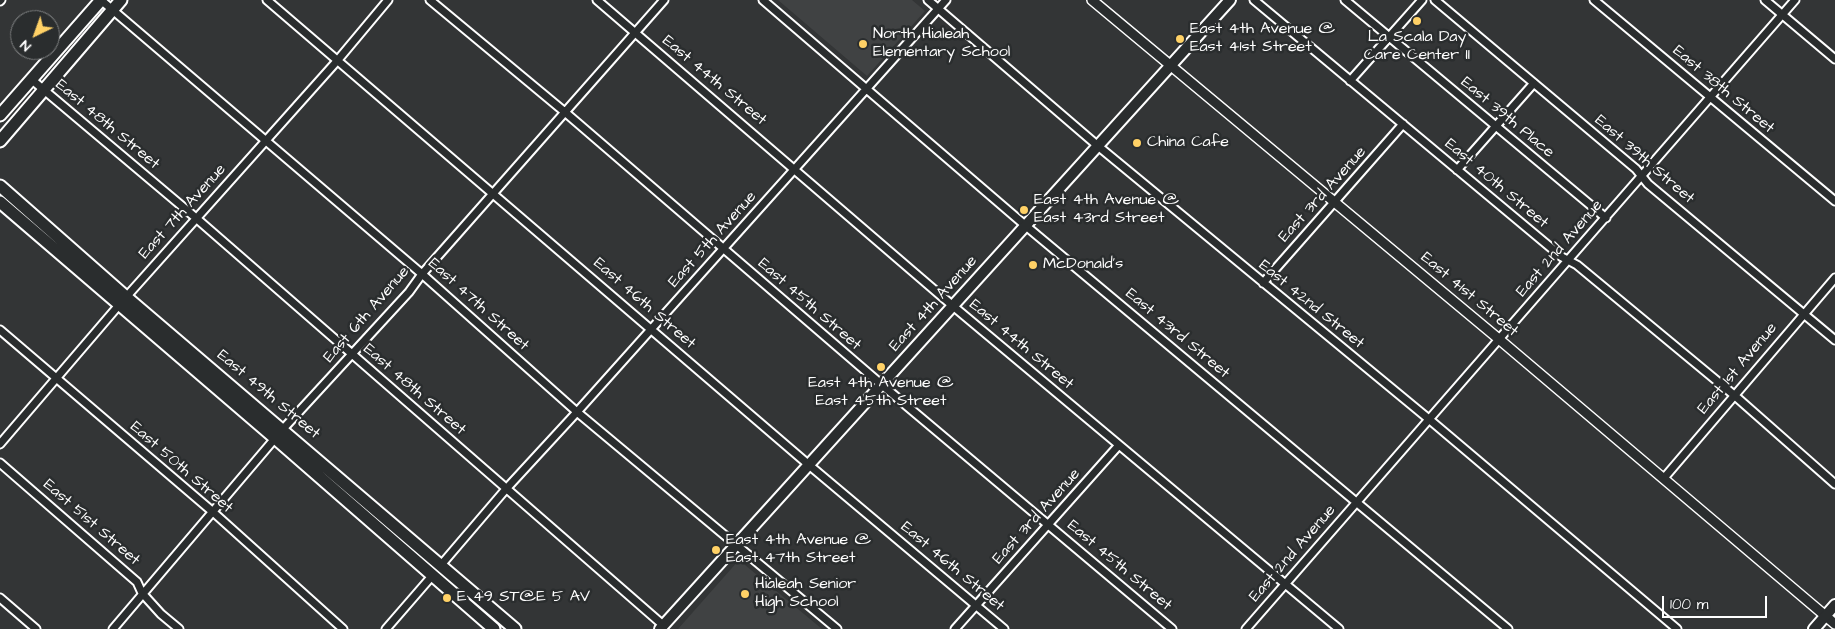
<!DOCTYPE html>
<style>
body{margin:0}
#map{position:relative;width:1835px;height:629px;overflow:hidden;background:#333536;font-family:"Architects Daughter",sans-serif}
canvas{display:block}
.north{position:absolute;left:10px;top:10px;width:50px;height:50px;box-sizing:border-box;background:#2a2d2e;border:1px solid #7f8182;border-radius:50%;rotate:222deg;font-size:14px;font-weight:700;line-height:20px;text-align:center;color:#fff}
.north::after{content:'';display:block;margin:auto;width:18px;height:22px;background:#ffd166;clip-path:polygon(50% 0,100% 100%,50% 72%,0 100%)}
.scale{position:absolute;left:1662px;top:596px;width:105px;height:22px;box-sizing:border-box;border:2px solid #fff;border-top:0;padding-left:6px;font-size:15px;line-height:18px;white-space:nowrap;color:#fff;-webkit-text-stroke:4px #2a2d2e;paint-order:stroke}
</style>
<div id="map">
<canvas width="1835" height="629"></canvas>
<div class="north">N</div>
<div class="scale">100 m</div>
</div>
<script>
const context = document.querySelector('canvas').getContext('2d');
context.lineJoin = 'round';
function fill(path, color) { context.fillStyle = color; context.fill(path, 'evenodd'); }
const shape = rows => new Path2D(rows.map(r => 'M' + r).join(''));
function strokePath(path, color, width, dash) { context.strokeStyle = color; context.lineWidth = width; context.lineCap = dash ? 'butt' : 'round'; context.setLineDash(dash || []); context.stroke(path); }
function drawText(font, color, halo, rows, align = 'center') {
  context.font = font + ' "Architects Daughter",sans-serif'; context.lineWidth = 5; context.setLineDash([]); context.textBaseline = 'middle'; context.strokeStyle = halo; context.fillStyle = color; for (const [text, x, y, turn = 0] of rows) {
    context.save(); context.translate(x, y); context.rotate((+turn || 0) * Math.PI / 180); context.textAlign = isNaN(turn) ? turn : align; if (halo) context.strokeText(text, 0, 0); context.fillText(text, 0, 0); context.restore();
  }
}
fill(shape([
 [778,0,912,0,925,11,867,76],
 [739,560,822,629,678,629]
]), '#404243');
const minor = shape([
 [101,0,422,274,577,412,837,629],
 [267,0,809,465,1004,629],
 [430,0,566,113,882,385,1172,629],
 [597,0,953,306,1339,629],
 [763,0,1026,226,1508,629],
 [928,0,1098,146,1430,420,1677,629],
 [1254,0,1562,257,1577,265,1734,395,1835,484],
 [1345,0,1606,218],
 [1435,0,1636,169,1648,184,1835,340],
 [1594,0,1835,201],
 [1765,0,1835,59],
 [0,1,1,0],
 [31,79,196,218,663,625],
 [1350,81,1422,0],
 [1457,170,1534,83],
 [1263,283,1403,124],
 [0,330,213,512,343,629],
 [0,444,119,305,337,61,388,0],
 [0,463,137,582,142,593,161,614,179,629],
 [1664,478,1835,278],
 [441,565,506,489,577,412,946,0],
 [0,598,36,629],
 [113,629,283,429,409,292,422,274,664,0],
 [386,629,432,576],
 [955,629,1119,445],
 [1246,629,1795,0]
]);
const tertiary = shape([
 [1092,0,1500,340,1835,624]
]);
const secondary = shape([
 [660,629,1230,0],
 [1814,629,1835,605]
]);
const primary = shape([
 [0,115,101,0],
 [0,141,121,0],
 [0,186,126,297,515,629],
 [0,202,275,438,494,629]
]);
strokePath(minor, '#fff', 11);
strokePath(tertiary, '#fff', 12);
strokePath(secondary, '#fff', 14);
strokePath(primary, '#fff', 15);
strokePath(minor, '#2a2d2e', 7);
strokePath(tertiary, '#2a2d2e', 9);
strokePath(secondary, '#2a2d2e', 10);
strokePath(primary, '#2a2d2e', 11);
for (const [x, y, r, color] of [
 [1417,21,5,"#ffd166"],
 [1180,39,5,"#ffd166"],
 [863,44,5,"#ffd166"],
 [1137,143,5,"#ffd166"],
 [1024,210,5,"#ffd166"],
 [1033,265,5,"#ffd166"],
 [881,367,5,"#ffd166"],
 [716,550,5,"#ffd166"],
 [745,594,5,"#ffd166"],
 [447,598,5,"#ffd166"]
]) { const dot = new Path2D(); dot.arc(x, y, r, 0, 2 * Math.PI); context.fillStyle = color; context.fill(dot); strokePath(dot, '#2a2d2e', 2); }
drawText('16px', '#fff', '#2a2d2e', [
 ["East 4th Avenue @",1190,30],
 ["East 41st Street",1190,48],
 ["North Hialeah",873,35],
 ["Elementary School",873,53],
 ["La Scala Day",1417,38,"center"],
 ["Care Center II",1417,56,"center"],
 ["China Cafe",1147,143],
 ["East 4th Avenue @",1034,201],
 ["East 43rd Street",1034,219],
 ["McDonald's",1043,265],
 ["East 4th Avenue @",881,384,"center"],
 ["East 45th Street",881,402,"center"],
 ["East 4th Avenue @",726,541],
 ["East 47th Street",726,559],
 ["Hialeah Senior",755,585],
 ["High School",755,603],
 ["E 49 ST@E 5 AV",457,598]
], 'left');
drawText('16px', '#fff', '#2a2d2e', [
 ["East 44th Street",714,81,40],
 ["East 38th Street",1723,90,40],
 ["East 39th Place",1507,118,40],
 ["East 48th Street",107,125,40],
 ["East 39th Street",1644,160,41],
 ["East 40th Street",1496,184,40],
 ["East 3rd Avenue",1323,195,-48],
 ["East 7th Avenue",183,212,-48],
 ["East 5th Avenue",713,240,-48],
 ["East 2nd Avenue",1560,249,-49],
 ["East 41st Street",1469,295,40],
 ["East 46th Street",644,304,41],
 ["East 4th Avenue",934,304,-48],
 ["East 47th Street",478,305,42],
 ["East 45th Street",809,305,41],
 ["East 42nd Street",1311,305,39],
 ["East 6th Avenue",367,315,-49],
 ["East 43rd Street",1177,334,40],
 ["East 44th Street",1021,345,40],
 ["East 1st Avenue",1738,369,-50],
 ["East 48th Street",414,390,41],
 ["East 49th Street",268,395,40],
 ["East 50th Street",181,468,41],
 ["East 3rd Avenue",1037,517,-48],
 ["East 51st Street",91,523,41],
 ["East 2nd Avenue",1293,554,-49],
 ["East 45th Street",1119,566,40],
 ["East 46th Street",952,567,40]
]);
</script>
